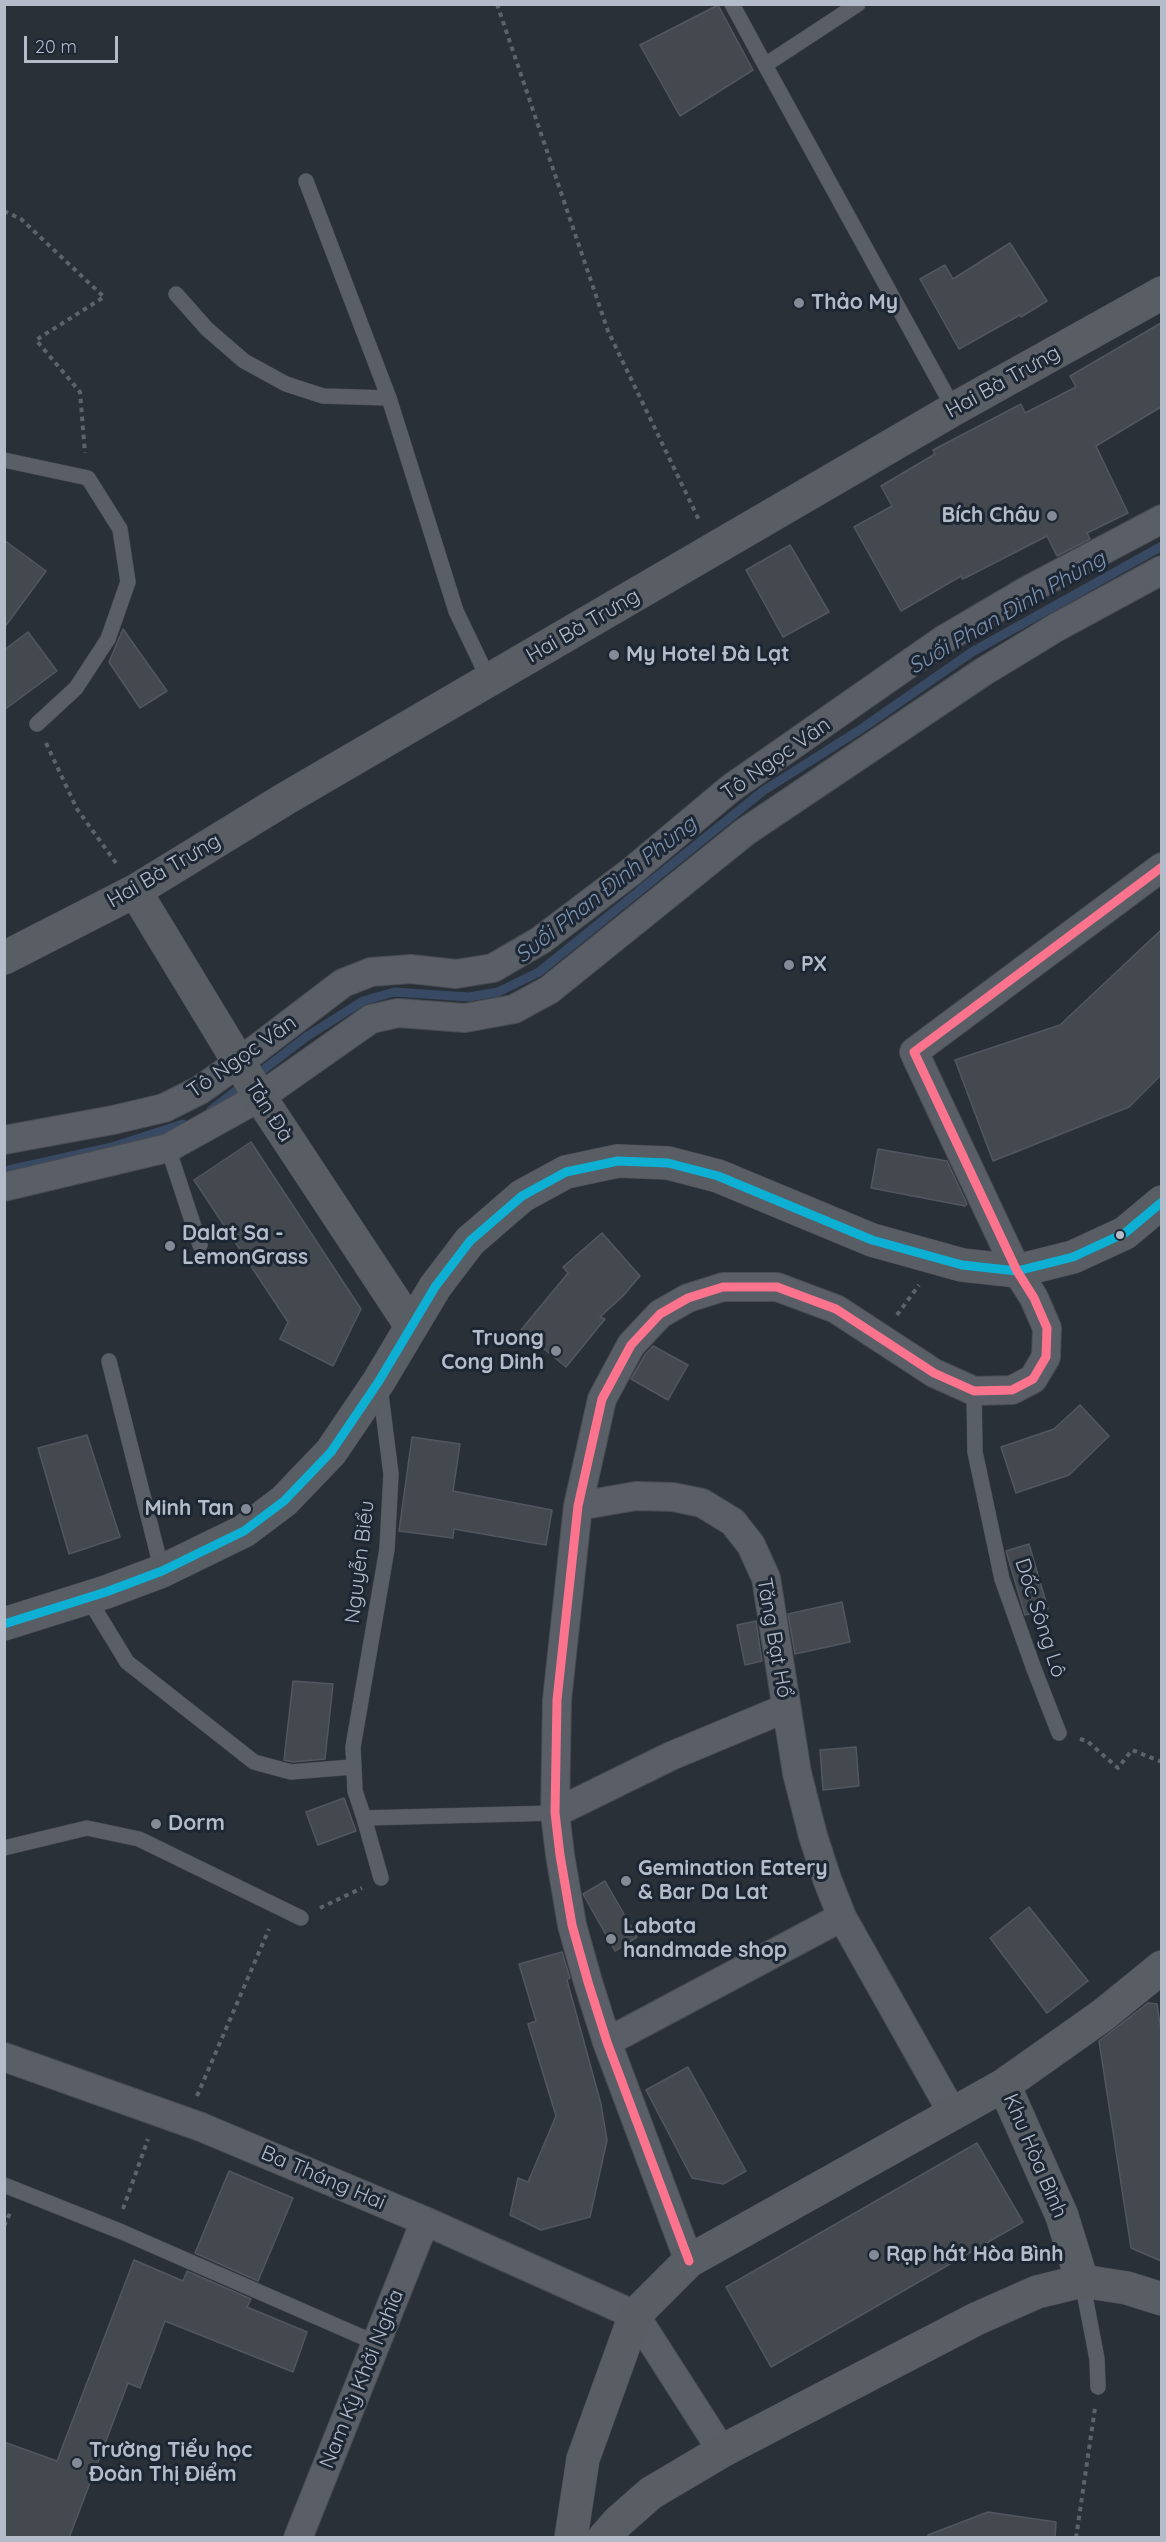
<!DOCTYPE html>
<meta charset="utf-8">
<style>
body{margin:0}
#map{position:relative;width:1166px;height:2542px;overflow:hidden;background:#2a3038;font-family:Quicksand,sans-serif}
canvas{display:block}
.frame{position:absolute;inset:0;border:6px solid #b4bcc9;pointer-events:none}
.scale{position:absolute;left:24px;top:36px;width:94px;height:27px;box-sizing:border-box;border:3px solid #b4bcc9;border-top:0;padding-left:8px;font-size:18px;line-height:21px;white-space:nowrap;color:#b4bcc9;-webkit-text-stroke:4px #1d2633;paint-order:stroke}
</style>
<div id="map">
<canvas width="1166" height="2542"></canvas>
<div class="frame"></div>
<div class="scale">20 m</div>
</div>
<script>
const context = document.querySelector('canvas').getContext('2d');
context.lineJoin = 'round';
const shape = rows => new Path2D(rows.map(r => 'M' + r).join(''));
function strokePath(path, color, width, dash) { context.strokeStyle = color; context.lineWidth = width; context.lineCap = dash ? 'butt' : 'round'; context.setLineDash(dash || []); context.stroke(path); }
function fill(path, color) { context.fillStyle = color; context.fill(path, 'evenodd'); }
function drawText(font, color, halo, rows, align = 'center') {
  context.font = font + ' Quicksand,sans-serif'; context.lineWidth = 6; context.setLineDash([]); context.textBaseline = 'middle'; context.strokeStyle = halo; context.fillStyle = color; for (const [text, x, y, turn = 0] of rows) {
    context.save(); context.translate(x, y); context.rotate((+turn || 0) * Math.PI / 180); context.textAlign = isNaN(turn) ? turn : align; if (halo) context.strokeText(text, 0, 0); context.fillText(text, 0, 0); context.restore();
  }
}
strokePath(shape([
 [211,1110,306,1037,363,1001,394,992,469,997,498,992,539,972,763,791,861,729,972,652,1162,546],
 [4,1171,112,1147,183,1124]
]), '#384963', 9);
const building = shape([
 [718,5,753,70,680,116,640,45,718,5],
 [1010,243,1047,301,1021,317,1020,315,959,349,920,279,945,265,953,279,1010,243],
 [1161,323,1161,407,1096,446,1128,513,1087,533,1090,539,1057,556,1047,536,963,579,961,576,901,611,854,527,892,506,881,486,935,454,933,450,1021,404,1025,413,1076,387,1070,376,1161,323],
 [4,540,46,571,4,628,4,540],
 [790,545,829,612,783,637,746,570,790,545],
 [123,629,167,691,140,708,109,662,123,629],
 [28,632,57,671,4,710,4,650,28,632],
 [1161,930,1161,1075,1129,1107,993,1161,955,1060,1060,1025,1161,930],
 [251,1142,361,1309,333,1366,280,1339,288,1322,194,1180,251,1142],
 [878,1149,947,1161,967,1204,965,1206,871,1188,878,1149],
 [602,1233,640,1276,623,1296,600,1317,605,1319,566,1367,521,1330,568,1273,563,1267,602,1233],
 [653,1346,688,1365,668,1400,631,1379,645,1355,653,1346],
 [1080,1405,1109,1436,1069,1475,1016,1493,1001,1447,1054,1429,1080,1405],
 [87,1435,120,1537,69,1554,38,1448,87,1435],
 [412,1437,460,1444,453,1491,552,1510,546,1545,454,1529,453,1538,399,1531,412,1437],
 [1029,1544,1048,1609,1025,1615,1006,1551,1029,1544],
 [842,1602,850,1642,795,1654,788,1614,842,1602],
 [756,1621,762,1661,745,1665,737,1625,756,1621],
 [293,1681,333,1684,325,1759,293,1762,284,1760,293,1681],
 [856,1747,859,1786,823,1790,820,1750,856,1747],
 [344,1798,356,1831,318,1845,306,1812,344,1798],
 [605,1881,637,1937,615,1951,583,1894,605,1881],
 [1029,1907,1088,1981,1047,2013,990,1938,1029,1907],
 [562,1952,570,1978,567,1980,601,2104,607,2140,590,2217,541,2230,510,2215,518,2178,528,2182,556,2116,528,2024,536,2021,519,1964,562,1952],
 [1148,2003,1157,2004,1161,2030,1161,2261,1131,2248,1099,2041,1148,2003],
 [688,2067,746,2171,723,2184,692,2178,646,2090,688,2067],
 [977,2143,1023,2222,771,2367,726,2287,977,2143],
 [229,2171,293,2198,258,2281,195,2253,229,2171],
 [134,2260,183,2281,187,2271,251,2299,247,2307,307,2332,293,2372,165,2321,140,2388,128,2383,69,2538,4,2538,4,2442,57,2461,134,2260],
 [988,2512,1056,2522,1055,2538,928,2538,928,2535,988,2512]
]);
fill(building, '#444950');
strokePath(building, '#52575f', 1.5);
const lane = shape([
 [732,4,765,65,858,4],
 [765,65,954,409],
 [306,181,389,398,456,611,489,680],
 [176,294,207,329,244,361,286,384,323,396,389,398],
 [4,460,88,478,120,529,128,582,108,639,76,688,37,724],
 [168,1148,200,1245],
 [109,1361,162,1571],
 [380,1387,391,1474,387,1549,353,1747,355,1791,364,1818,555,1813],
 [974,1391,975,1452,1002,1579,1034,1669,1059,1733],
 [88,1598,127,1662,254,1762,291,1772,352,1767],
 [364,1818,381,1878],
 [4,1848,87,1828,139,1839,301,1918],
 [4,2185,122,2232,376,2343],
 [1082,2281,1097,2359,1098,2387]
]);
const street = shape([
 [4,1140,113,1120,164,1108,200,1090,238,1063,343,983,371,972,411,969,456,974,493,968,541,940,632,871,731,788,943,640,1028,590,1162,519],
 [4,1187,168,1148,260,1097,371,1019,398,1013,465,1018,514,1009,549,990,745,832,983,672,1057,627,1162,570],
 [578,1506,636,1496,673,1497,702,1503,733,1522,751,1545,766,1578,797,1773,813,1836,827,1879,842,1917,953,2114],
 [555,1813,671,1756,786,1708],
 [607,2042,842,1917],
 [4,2057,201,2127,425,2221,635,2315,722,2451],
 [689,2261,607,2042,588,1982,572,1925,560,1855,555,1813,557,1700,578,1506,602,1399,631,1345,660,1314,688,1298,723,1287,777,1287,836,1309,934,1373,974,1391,1012,1390,1033,1379,1046,1357,1047,1328,1034,1298,1017,1271,914,1052,1162,867],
 [298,2538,425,2221]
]);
const secondary = shape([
 [135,891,260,1097,411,1326],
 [4,958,135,891,285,799,489,680,954,409,1162,293],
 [4,1624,106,1592,162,1571,244,1531,284,1501,331,1452,379,1381,435,1287,470,1241,522,1196,566,1172,618,1161,668,1163,718,1176,872,1240,962,1265,1017,1271,1073,1257,1125,1233,1162,1202],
 [1004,2085,1062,2216,1082,2281],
 [571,2538,583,2459,635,2315,689,2261,1004,2085,1103,2015,1162,1967],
 [604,2538,618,2522,651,2493,722,2451,976,2319,1037,2292,1082,2281,1127,2288,1162,2299]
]);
strokePath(lane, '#484c53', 16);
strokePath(street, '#484c53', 30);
strokePath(secondary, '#484c53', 34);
strokePath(shape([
 [497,4,608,331,699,520],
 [4,211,21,219,104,297,36,340,80,392,85,453],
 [46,743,77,809,116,863],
 [897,1315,919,1285],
 [1080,1739,1087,1741,1118,1768,1132,1750,1162,1762],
 [320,1908,362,1888],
 [197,2096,269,1929],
 [123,2209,148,2139],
 [4,2226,10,2213],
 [1076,2538,1095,2408]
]), '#5d636a', 4, [4.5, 4.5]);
strokePath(lane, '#5a5e66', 15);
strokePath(street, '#5a5e66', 28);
strokePath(secondary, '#595d64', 33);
strokePath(shape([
 [4,1624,106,1592,162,1571,244,1531,284,1501,331,1452,379,1381,435,1287,470,1241,522,1196,566,1172,618,1161,668,1163,718,1176,872,1240,962,1265,1017,1271,1073,1257,1125,1233,1162,1202]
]), '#0dafd3', 9);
strokePath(shape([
 [689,2261,607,2042,588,1982,572,1925,560,1855,555,1813,557,1700,578,1506,602,1399,631,1345,660,1314,688,1298,723,1287,777,1287,836,1309,934,1373,974,1391,1012,1390,1033,1379,1046,1357,1047,1328,1034,1298,1017,1271,914,1052,1162,867]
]), '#fc738d', 9);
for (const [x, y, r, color] of [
 [799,303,6,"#848b96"],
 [1052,516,6,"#848b96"],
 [614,655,6,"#848b96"],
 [789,965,6,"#848b96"],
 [1120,1235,5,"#b4bcc9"],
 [170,1246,6,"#848b96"],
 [556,1351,6,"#848b96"],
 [246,1509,6,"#848b96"],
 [156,1824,6,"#848b96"],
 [626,1881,6,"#848b96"],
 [611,1939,6,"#848b96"],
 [874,2255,6,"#848b96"],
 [77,2463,6,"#848b96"]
]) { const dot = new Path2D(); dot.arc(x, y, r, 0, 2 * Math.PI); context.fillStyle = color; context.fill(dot); strokePath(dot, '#1d2633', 2); }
drawText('bold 21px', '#b4bcc9', '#1d2633', [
 ["Thảo My",811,303],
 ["Bích Châu",1040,516,"right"],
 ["My Hotel Đà Lạt",626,655],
 ["PX",801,965],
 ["Dalat Sa -",182,1234],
 ["LemonGrass",182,1258],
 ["Truong",544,1339,"right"],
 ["Cong Dinh",544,1363,"right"],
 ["Minh Tan",234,1509,"right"],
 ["Dorm",168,1824],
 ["Gemination Eatery",638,1869],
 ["& Bar Da Lat",638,1893],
 ["Labata",623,1927],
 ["handmade shop",623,1951],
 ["Rạp hát Hòa Bình",886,2255],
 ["Trường Tiểu học",89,2451],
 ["Đoàn Thị Điểm",89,2475]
], 'left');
drawText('21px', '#b4bcc9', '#1d2633', [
 ["Hai Bà Trưng",1003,382,-29],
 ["Hai Bà Trưng",583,626,-30],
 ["Tô Ngọc Vân",776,759,-35],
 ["Hai Bà Trưng",164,871,-30],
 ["Tô Ngọc Vân",242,1057,-35],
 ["Tản Đà",269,1111,57],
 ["Nguyễn Biểu",360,1562,-83],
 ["Dốc Sông Lô",1040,1618,72],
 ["Tăng Bạt Hổ",774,1638,80],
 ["Khu Hòa Bình",1035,2156,67],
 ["Ba Tháng Hai",323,2178,23],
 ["Nam Kỳ Khởi Nghĩa",362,2379,-68]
]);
drawText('italic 22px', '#7c92b1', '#1d2633', [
 ["Suối Phan Đình Phùng",1007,613,-30],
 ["Suối Phan Đình Phùng",606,890,-38]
]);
</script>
